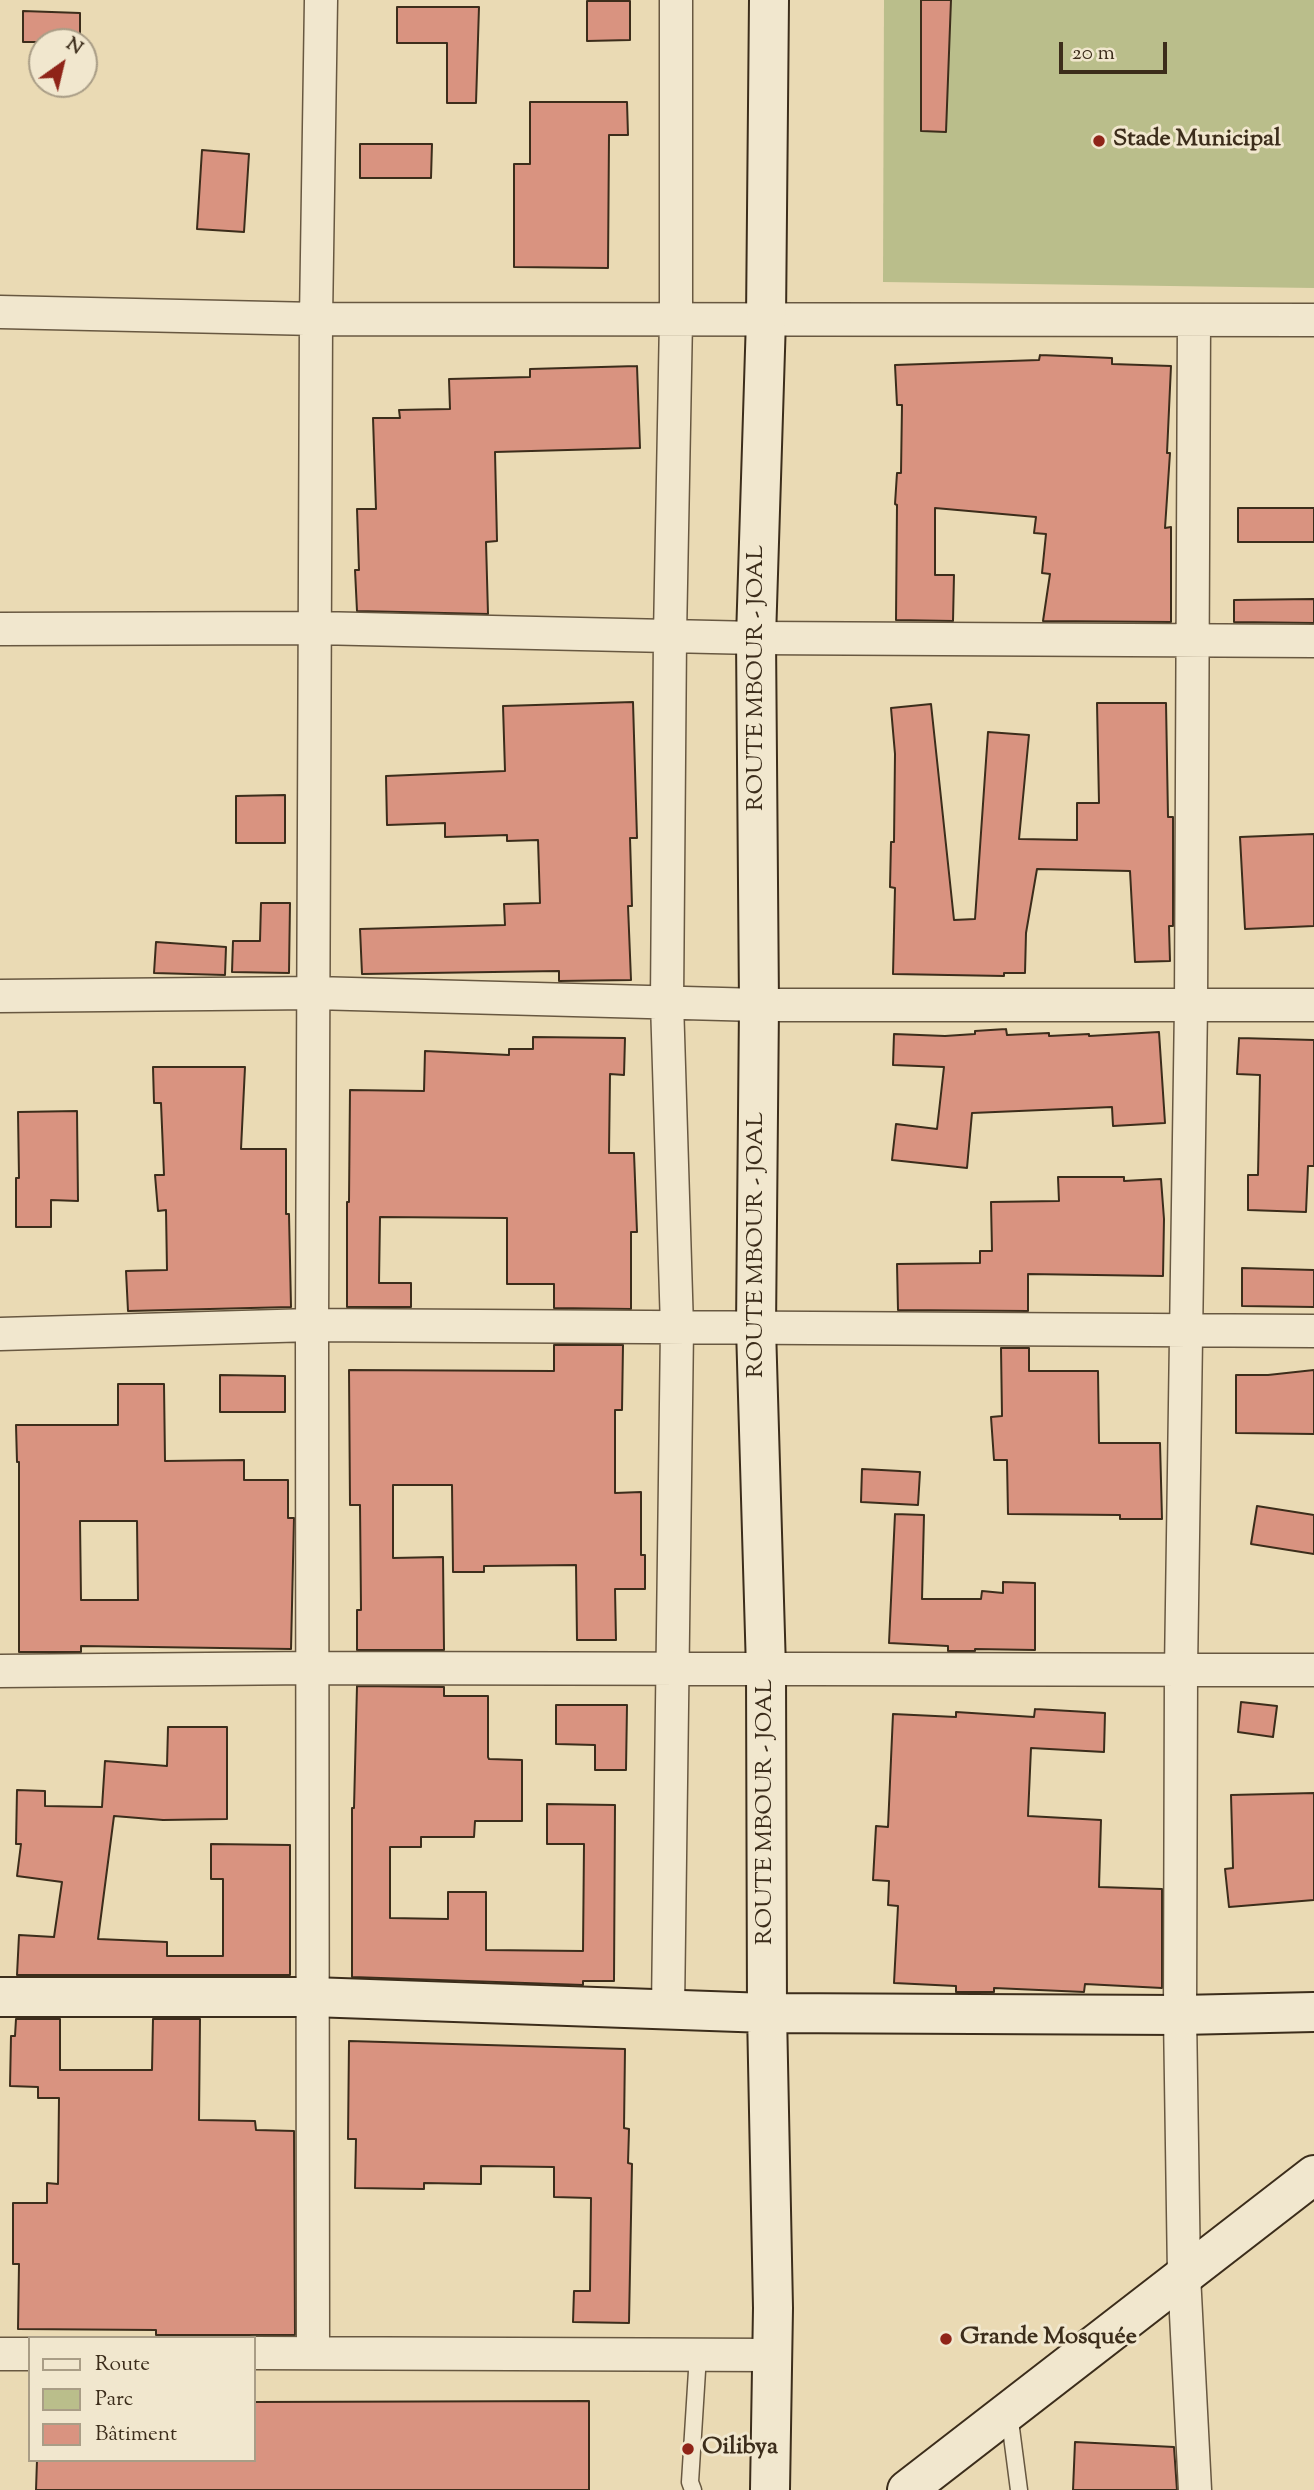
<!DOCTYPE html>
<meta charset="utf-8">
<style>
body{margin:0}
#map{position:relative;width:1314px;height:2490px;overflow:hidden;background:#eadab4;font-family:"Sorts Mill Goudy",serif}
canvas{display:block}
.legend{position:absolute;left:28px;top:2336px;width:228px;height:126px;box-sizing:border-box;background:#f1e7ce;border:2px solid #a99d86;margin:0;padding:9px 12px;list-style:none;font-size:21px;color:#3c2d1b}
.legend li{display:flex;align-items:center;gap:14px;height:35px}
.legend b{width:35px;border:2px solid #a99d86}
.north{position:absolute;left:28px;top:28px;width:70px;height:70px;box-sizing:border-box;background:#f1e7ce;border:2px solid #a99d86;border-radius:50%;rotate:34deg;font-size:19px;font-weight:700;line-height:28px;text-align:center;color:#3c2d1b}
.north::after{content:'';display:block;margin:auto;width:24px;height:32px;background:#8f2418;clip-path:polygon(50% 0,100% 100%,50% 72%,0 100%)}
.scale{position:absolute;left:1059px;top:42px;width:108px;height:32px;box-sizing:border-box;border:4px solid #3c2d1b;border-top:0;padding-left:9px;font-size:21px;line-height:24px;white-space:nowrap;color:#3c2d1b;-webkit-text-stroke:5px #f1e7ce;paint-order:stroke}
</style>
<div id="map">
<canvas width="1314" height="2490"></canvas>
<ul class="legend">
<li><b style="height:9px;background:#f1e7ce"></b>Route</li>
<li><b style="height:19px;background:#babe8b"></b>Parc</li>
<li><b style="height:19px;background:#d99380"></b>Bâtiment</li>
</ul>
<div class="north">N</div>
<div class="scale">20 m</div>
</div>
<script>
const context = document.querySelector('canvas').getContext('2d');
context.lineJoin = 'round';
function fill(path, color) { context.fillStyle = color; context.fill(path, 'evenodd'); }
const shape = rows => new Path2D(rows.map(r => 'M' + r).join(''));
function strokePath(path, color, width, dash) { context.strokeStyle = color; context.lineWidth = width; context.lineCap = dash ? 'butt' : 'round'; context.setLineDash(dash || []); context.stroke(path); }
function drawText(font, color, halo, rows, align = 'center') {
  context.font = font + ' "Sorts Mill Goudy",serif'; context.lineWidth = 6; context.setLineDash([]); context.textBaseline = 'middle'; context.strokeStyle = halo; context.fillStyle = color; for (const [text, x, y, turn = 0] of rows) {
    context.save(); context.translate(x, y); context.rotate((+turn || 0) * Math.PI / 180); context.textAlign = isNaN(turn) ? turn : align; if (halo) context.strokeText(text, 0, 0); context.fillText(text, 0, 0); context.restore();
  }
}
fill(shape([
 [884,0,1314,0,1314,288,883,282]
]), '#babe8b');
const building = shape([
 [921,0,951,0,946,132,921,131,921,0],
 [587,1,630,1,630,40,587,41,587,1],
 [397,7,479,7,476,103,447,103,447,43,397,43,397,7],
 [23,11,80,13,80,42,23,42,23,11],
 [530,102,627,102,628,135,609,135,608,268,514,267,514,164,530,164,530,102],
 [360,144,432,144,431,178,360,178,360,144],
 [202,150,249,154,244,232,197,229,202,150],
 [1040,355,1112,358,1112,364,1171,366,1167,453,1170,453,1165,528,1171,527,1171,622,1043,621,1050,574,1042,573,1046,534,1034,533,1036,517,935,508,935,575,954,575,953,621,896,620,897,505,895,504,897,473,901,473,902,405,897,405,895,365,1039,360,1040,355],
 [637,366,640,448,495,452,497,541,486,542,488,614,357,611,355,570,359,570,357,509,376,509,373,418,400,418,399,410,450,409,449,379,530,377,530,369,637,366],
 [1238,508,1314,508,1314,542,1238,542,1238,508],
 [1314,599,1314,623,1234,622,1234,600,1314,599],
 [633,702,637,838,630,838,632,906,628,906,631,980,559,981,559,971,362,974,360,929,505,925,504,904,540,903,538,840,507,841,507,835,445,837,445,823,387,825,386,776,505,771,503,706,633,702],
 [1097,703,1166,703,1168,817,1173,817,1173,926,1169,926,1170,961,1135,962,1130,871,1037,869,1026,933,1025,973,1004,973,1004,976,893,974,895,888,890,887,891,842,894,842,895,754,891,708,931,704,954,920,975,919,988,732,1029,735,1019,839,1077,840,1077,803,1099,803,1097,703],
 [285,795,285,843,236,843,236,796,285,795],
 [1314,834,1314,926,1245,929,1240,837,1314,834],
 [261,903,290,903,289,973,232,972,233,941,260,941,261,903],
 [156,942,226,947,225,975,154,973,156,942],
 [1006,1029,1007,1035,1049,1033,1049,1036,1089,1034,1089,1036,1159,1032,1165,1123,1113,1126,1112,1107,972,1113,967,1168,892,1160,896,1124,937,1129,944,1067,893,1065,894,1034,945,1036,975,1034,975,1031,1006,1029],
 [533,1037,625,1038,624,1075,610,1074,609,1153,634,1153,637,1232,631,1232,631,1309,554,1308,554,1284,507,1284,507,1218,380,1217,379,1283,411,1283,411,1307,347,1307,347,1202,349,1202,350,1090,424,1091,425,1051,509,1055,509,1049,533,1049,533,1037],
 [1239,1038,1314,1040,1314,1166,1308,1166,1306,1212,1248,1210,1248,1175,1258,1175,1260,1075,1237,1074,1239,1038],
 [153,1067,245,1067,241,1149,286,1149,286,1214,289,1214,291,1307,128,1311,126,1271,167,1270,166,1210,158,1211,155,1175,164,1175,161,1103,154,1103,153,1067],
 [77,1111,78,1201,51,1200,51,1227,16,1227,16,1178,19,1178,18,1112,77,1111],
 [1058,1177,1124,1177,1124,1181,1161,1179,1164,1219,1163,1276,1028,1274,1028,1311,898,1310,897,1264,980,1263,980,1251,992,1251,991,1202,1059,1201,1058,1177],
 [1242,1268,1314,1270,1314,1307,1242,1306,1242,1268],
 [554,1345,623,1345,622,1410,615,1410,615,1493,641,1492,641,1555,645,1555,645,1589,615,1589,616,1640,577,1640,576,1565,484,1566,484,1572,453,1572,452,1485,393,1485,393,1558,443,1557,444,1650,357,1650,357,1610,361,1610,360,1505,350,1505,349,1370,554,1371,554,1345],
 [1001,1348,1029,1348,1029,1371,1098,1371,1099,1443,1160,1443,1162,1519,1120,1519,1120,1515,1008,1514,1007,1460,994,1460,991,1417,1002,1416,1001,1348],
 [1314,1370,1314,1434,1236,1433,1236,1375,1268,1375,1314,1370],
 [220,1375,285,1376,285,1412,220,1412,220,1375],
 [118,1384,164,1384,165,1461,244,1460,244,1480,288,1480,288,1518,294,1518,291,1649,81,1646,81,1652,19,1652,19,1462,17,1462,16,1425,118,1425,118,1384],
 [80,1521,137,1521,138,1600,81,1600,80,1521],
 [862,1469,920,1472,918,1505,861,1502,862,1469],
 [1257,1506,1314,1515,1314,1554,1251,1544,1257,1506],
 [895,1514,924,1515,922,1599,981,1599,982,1591,1003,1593,1003,1582,1035,1583,1035,1650,975,1649,975,1651,948,1651,948,1646,889,1643,895,1514],
 [357,1686,444,1687,444,1696,488,1696,488,1757,489,1759,522,1760,522,1821,475,1821,474,1837,421,1837,421,1847,390,1847,390,1918,448,1919,448,1892,486,1892,486,1950,583,1951,584,1844,547,1844,547,1804,615,1805,614,1981,583,1981,583,1985,352,1977,352,1808,354,1808,357,1686],
 [1241,1702,1277,1706,1273,1737,1238,1732,1241,1702],
 [556,1705,627,1705,626,1770,595,1770,595,1745,556,1744,556,1705],
 [1035,1709,1105,1713,1104,1752,1031,1748,1028,1816,1101,1820,1099,1887,1162,1889,1162,1988,1085,1984,1084,1992,994,1988,994,1992,956,1992,956,1986,894,1983,898,1906,888,1905,889,1881,873,1880,876,1826,888,1827,893,1714,956,1717,956,1712,1034,1717,1035,1709],
 [168,1727,227,1727,227,1819,163,1820,114,1816,98,1939,167,1942,167,1956,223,1956,223,1879,211,1879,211,1844,290,1845,290,1975,17,1975,19,1935,54,1937,62,1882,17,1876,21,1844,16,1844,17,1790,45,1791,45,1806,102,1807,105,1761,167,1766,168,1727],
 [1314,1793,1314,1900,1229,1907,1225,1869,1233,1868,1231,1795,1314,1793],
 [16,2019,60,2019,60,2070,152,2070,153,2019,200,2019,199,2120,255,2121,256,2130,294,2131,295,2335,156,2335,156,2330,18,2329,19,2264,13,2264,13,2203,47,2203,47,2183,58,2184,59,2098,38,2098,38,2087,10,2086,11,2036,15,2036,16,2019],
 [349,2041,625,2049,624,2128,629,2129,628,2163,632,2164,629,2323,573,2322,574,2291,590,2291,591,2198,554,2197,554,2167,481,2166,481,2184,424,2183,424,2189,355,2188,356,2139,348,2139,349,2041],
 [589,2401,589,2490,36,2490,37,2460,254,2460,254,2402,589,2401],
 [1075,2442,1174,2447,1177,2490,1073,2490,1075,2442]
]);
fill(building, '#d99380');
strokePath(building, '#3c2d1b', 2);
const lane = shape([
 [1009,2413,1019,2490],
 [693,2490,690,2482,698,2355]
]);
const street = shape([
 [0,312,316,319,1314,320],
 [1194,320,1191,1005,1181,1670,1180,2015,1184,2275,1195,2490],
 [0,629,316,628,756,638,1314,641],
 [0,996,314,993,759,1005,1314,1005],
 [0,1334,312,1325,1314,1331],
 [0,1671,311,1668,1314,1670],
 [668,2009,677,1328,667,1002,670,636,676,319,676,0],
 [254,2353,771,2355],
 [313,2353,312,1325,316,319,321,0],
 [0,2354,30,2354]
]);
const secondary = shape([
 [769,0,766,319,756,638,759,1005,756,1328,766,1669,767,2013,773,2308,770,2490],
 [0,1997,312,1997,767,2013,1180,2015,1314,2012],
 [907,2490,1314,2175]
]);
strokePath(lane, '#685841', 19);
strokePath(street, '#685841', 35);
strokePath(secondary, '#3c2d1b', 42);
strokePath(lane, '#f1e7ce', 16);
strokePath(street, '#f1e7ce', 32);
strokePath(secondary, '#f1e7ce', 38);
for (const [x, y, r, color] of [
 [1099,141,7,"#8f2418"],
 [946,2339,7,"#8f2418"],
 [688,2449,7,"#8f2418"]
]) { const dot = new Path2D(); dot.arc(x, y, r, 0, 2 * Math.PI); context.fillStyle = color; context.fill(dot); strokePath(dot, '#f1e7ce', 2.5); }
drawText('bold 24px', '#3c2d1b', '#f1e7ce', [
 ["Stade Municipal",1113,141],
 ["Grande Mosquée",960,2339],
 ["Oilibya",702,2449]
], 'left');
drawText('24px', '#3c2d1b', '#f1e7ce', [
 ["ROUTE MBOUR - JOAL",758,678,-90],
 ["ROUTE MBOUR - JOAL",758,1245,-90],
 ["ROUTE MBOUR - JOAL",767,1812,-90]
]);
</script>
